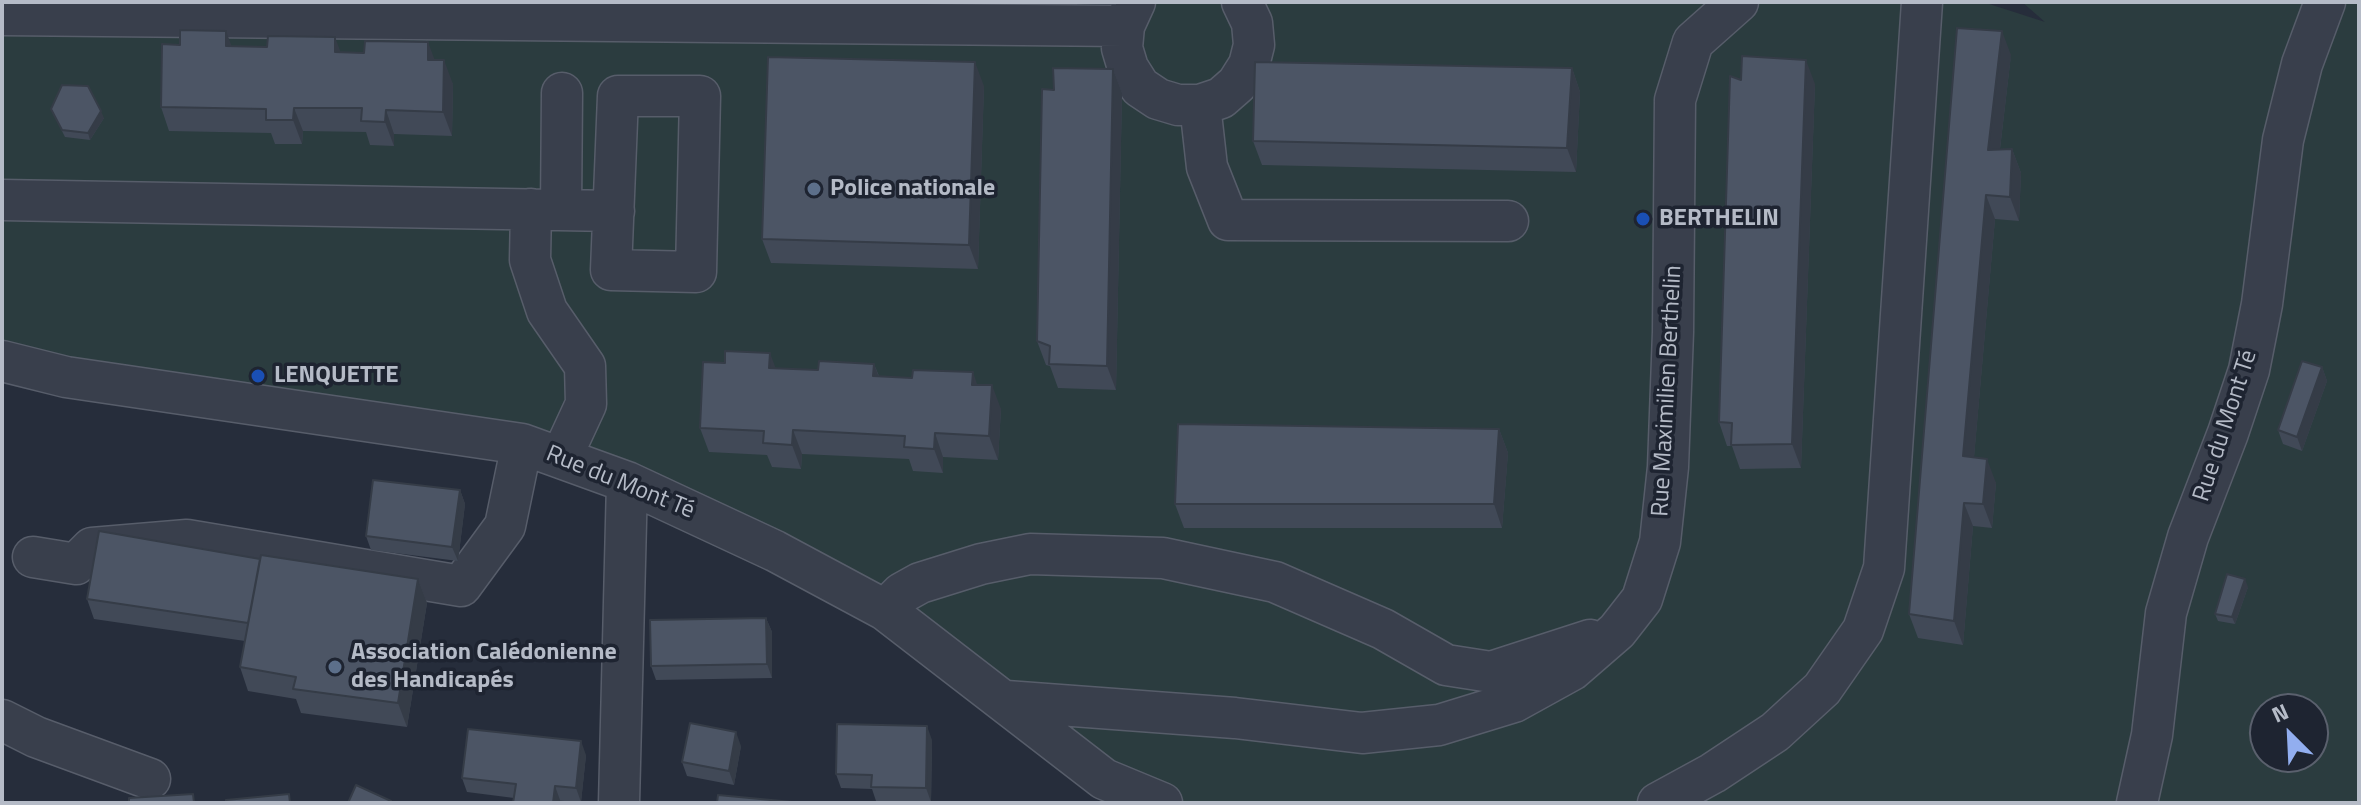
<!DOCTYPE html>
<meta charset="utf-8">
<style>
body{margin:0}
#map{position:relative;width:2361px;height:805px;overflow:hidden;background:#262d3b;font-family:"Titillium Web",sans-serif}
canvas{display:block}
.frame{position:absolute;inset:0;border:4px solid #b5bbc7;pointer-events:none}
.north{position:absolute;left:2249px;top:693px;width:80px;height:80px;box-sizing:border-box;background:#1e2431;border:2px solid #5a606d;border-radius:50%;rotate:336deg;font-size:22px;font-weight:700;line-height:32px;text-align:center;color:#b5bbc7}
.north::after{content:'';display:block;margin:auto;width:28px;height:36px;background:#92aeef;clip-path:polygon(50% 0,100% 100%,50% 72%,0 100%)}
</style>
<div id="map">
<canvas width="2361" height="805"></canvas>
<div class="frame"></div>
<div class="north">N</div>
</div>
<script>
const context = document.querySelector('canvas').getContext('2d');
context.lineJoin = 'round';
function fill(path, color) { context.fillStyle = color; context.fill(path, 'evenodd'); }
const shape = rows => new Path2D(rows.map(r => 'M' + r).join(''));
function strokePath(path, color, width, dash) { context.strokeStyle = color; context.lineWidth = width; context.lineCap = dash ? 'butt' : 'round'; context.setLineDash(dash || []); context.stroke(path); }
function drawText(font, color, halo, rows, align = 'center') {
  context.font = font + ' "Titillium Web",sans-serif'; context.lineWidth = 7; context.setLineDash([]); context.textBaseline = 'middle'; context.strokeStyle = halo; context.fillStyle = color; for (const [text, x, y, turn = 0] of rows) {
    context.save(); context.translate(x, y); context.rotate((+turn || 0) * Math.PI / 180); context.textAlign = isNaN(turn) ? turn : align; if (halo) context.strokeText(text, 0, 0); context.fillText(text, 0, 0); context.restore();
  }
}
fill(shape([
 [2,2,1983,2,2045,22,2022,2,2359,2,2359,803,1162,803,1006,701,627,482,2,361],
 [2265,709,2313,709,2313,757,2265,757]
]), '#2b3c3f');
const minor = shape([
 [1135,2,1124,26,1122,48,1128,68,1140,87,1158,99,1178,105,1200,105,1221,98,1237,84,1249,65,1254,45,1252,23,1242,2],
 [2,15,1124,26],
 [618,96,700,96,696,272,611,270,618,96],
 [1200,105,1207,167,1228,220,1508,221],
 [2,200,614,211],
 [531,209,530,260,547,311,585,366,586,404,561,458],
 [561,210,562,93],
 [2,361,66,377,522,444,627,482,775,551,885,610,1104,779,1162,803],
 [33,557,76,564,92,548,187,540,461,586,505,526,522,444],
 [885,610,902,593,920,583,981,564,1030,554,1163,558,1275,582,1383,629,1446,665,1491,672,1590,640],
 [1006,701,1235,718,1362,733,1439,725,1514,702,1572,670,1617,631,1642,599,1660,542,1668,467,1673,332,1675,100,1693,42,1738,2],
 [2,720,36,737,150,779],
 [619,803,627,482],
 [1658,803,1713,773,1775,732,1822,689,1863,630,1884,568,1922,2],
 [2137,803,2152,735,2166,613,2188,537,2228,433,2249,370,2262,304,2283,140,2302,64,2325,2]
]);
strokePath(minor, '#575d6a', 43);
strokePath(minor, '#393f4c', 40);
fill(shape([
 [1075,2,1116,2,1116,5,1076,4],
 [180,45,231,46,341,52,435,60,453,84,452,136,394,134,394,146,370,145,366,132,303,131,302,144,275,144,271,133,169,131,161,107],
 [2011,55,2000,149,2012,149,2021,173,2019,221,1995,219,1974,457,1996,483,1992,528,1973,526,1963,645,1918,638,1909,614],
 [1572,68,1580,92,1576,172,1262,165,1253,141],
 [1113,69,1122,93,1116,390,1058,388,1050,366,1046,365,1037,341,1054,90],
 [1741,80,1815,84,1801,468,1740,469,1732,446,1727,446,1719,422],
 [984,86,978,269,771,263,762,239],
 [51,109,104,118,90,140,65,137],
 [874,364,879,376,977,385,1001,409,998,460,943,457,943,473,913,471,909,459,802,454,801,469,772,467,767,455,709,452,700,428,776,368,818,370],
 [2322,367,2327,381,2302,451,2283,444,2278,430],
 [1499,429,1508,453,1502,528,1184,528,1175,504],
 [460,490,465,504,458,561,371,550,366,536],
 [260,559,418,579,427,603,407,727,301,713,296,699,248,691,240,667,245,641,94,619,87,599],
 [2248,587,2235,624,2218,621,2215,614],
 [766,618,772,632,772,678,656,680,651,666],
 [932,740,931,802,876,801,872,789,841,788,836,774],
 [741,746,734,785,687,776,682,762],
 [586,755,581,802,514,798,467,792,462,778]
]), '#414957');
fill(shape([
 [226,31,235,55,226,46],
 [2002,31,2011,55,1997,174,1988,150],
 [335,37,344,61,335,52],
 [428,42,437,66,428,60],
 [444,60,453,84,452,136,443,112],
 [1806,60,1815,84,1801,468,1792,444],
 [975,62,984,86,978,269,969,245],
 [1572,68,1580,92,1576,172,1567,148],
 [1113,69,1122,93,1116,390,1107,366],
 [294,108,303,131,302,144,293,120],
 [386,110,394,134,394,146,385,122],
 [101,111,104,118,90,140,88,133],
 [2012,149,2021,173,2019,221,2010,197],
 [1986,195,1995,219,1972,480,1963,456],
 [770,353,779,377,769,368],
 [874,364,883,388,873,376],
 [2322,367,2327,381,2302,451,2297,437],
 [973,372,981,396,972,385],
 [992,385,1001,409,998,460,989,436],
 [1499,429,1508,453,1502,528,1494,504],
 [793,430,802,454,801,469,792,445],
 [935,433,943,457,943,473,934,449],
 [1987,459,1996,483,1992,528,1983,504],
 [460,490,465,504,458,561,452,547],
 [1964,503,1973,526,1963,645,1954,621],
 [418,579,427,603,407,727,398,703],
 [2245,579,2248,587,2235,624,2232,617],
 [766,618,772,632,772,678,767,664],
 [927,726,932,740,931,802,926,788],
 [736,732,741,746,734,785,729,771],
 [581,741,586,755,581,802,576,788],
 [555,786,560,800,560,803,553,803]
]), '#353c47');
const building = shape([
 [1957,28,2002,31,1988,150,2012,149,2010,197,1986,195,1963,456,1987,459,1983,504,1964,503,1954,621,1909,614,1957,28],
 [180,30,226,31,226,46,267,47,268,36,335,37,335,52,364,53,365,41,428,42,428,60,444,60,443,112,386,110,385,122,361,121,362,108,294,108,293,120,266,120,266,109,161,107,162,44,180,45,180,30],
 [1742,56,1806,60,1792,444,1731,445,1732,423,1719,422,1730,76,1741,80,1742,56],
 [768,57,975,62,969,245,762,239,768,57],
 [1255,62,1572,68,1567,148,1253,141,1255,62],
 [1053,68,1113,69,1107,366,1049,364,1050,346,1037,341,1042,89,1054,90,1053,68],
 [62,85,88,86,101,111,88,133,62,130,51,109,62,85],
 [725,351,770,353,769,368,818,370,819,361,874,364,873,376,912,378,913,370,973,372,972,385,992,385,989,436,935,433,934,449,904,447,905,436,793,430,792,445,763,443,764,431,700,428,703,362,725,363,725,351],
 [2302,361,2322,367,2297,437,2278,430,2302,361],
 [1178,424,1499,429,1494,504,1175,504,1178,424],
 [373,480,460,490,452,547,366,536,373,480],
 [99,531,260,559,248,623,87,599,99,531],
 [261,555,418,579,398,703,293,689,296,677,240,667,261,555],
 [2227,574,2245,579,2232,617,2215,614,2227,574],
 [766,618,767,664,651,666,650,620,766,618],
 [690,723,736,732,729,771,682,762,690,723],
 [837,724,927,726,926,788,871,787,872,775,836,774,837,724],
 [468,729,581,741,576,788,555,786,553,803,513,803,516,784,462,778,468,729],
 [356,785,391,801,390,803,348,803,356,785],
 [193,794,194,803,129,803,129,798,193,794],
 [289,794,290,803,226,803,226,800,289,794],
 [718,795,803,803,717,803,718,795]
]);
fill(building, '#4c5565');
strokePath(building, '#353c47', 2);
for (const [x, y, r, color] of [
 [814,189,8,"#5c6f8a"],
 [1643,219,8,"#1a4fb4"],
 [258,376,8,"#1a4fb4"],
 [335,667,8,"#5c6f8a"]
]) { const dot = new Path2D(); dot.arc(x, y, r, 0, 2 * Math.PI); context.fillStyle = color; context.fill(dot); strokePath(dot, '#1e2431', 3); }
drawText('bold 24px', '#b5bbc7', '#1e2431', [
 ["Police nationale",830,189],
 ["BERTHELIN",1659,219],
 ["LENQUETTE",274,376],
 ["Association Calédonienne",351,653],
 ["des Handicapés",351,681]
], 'left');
drawText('24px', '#b5bbc7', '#1e2431', [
 ["Rue Maximilien Berthelin",1668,391,-87],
 ["Rue du Mont Té",2226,426,-72],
 ["Rue du Mont Té",620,483,22]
]);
</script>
